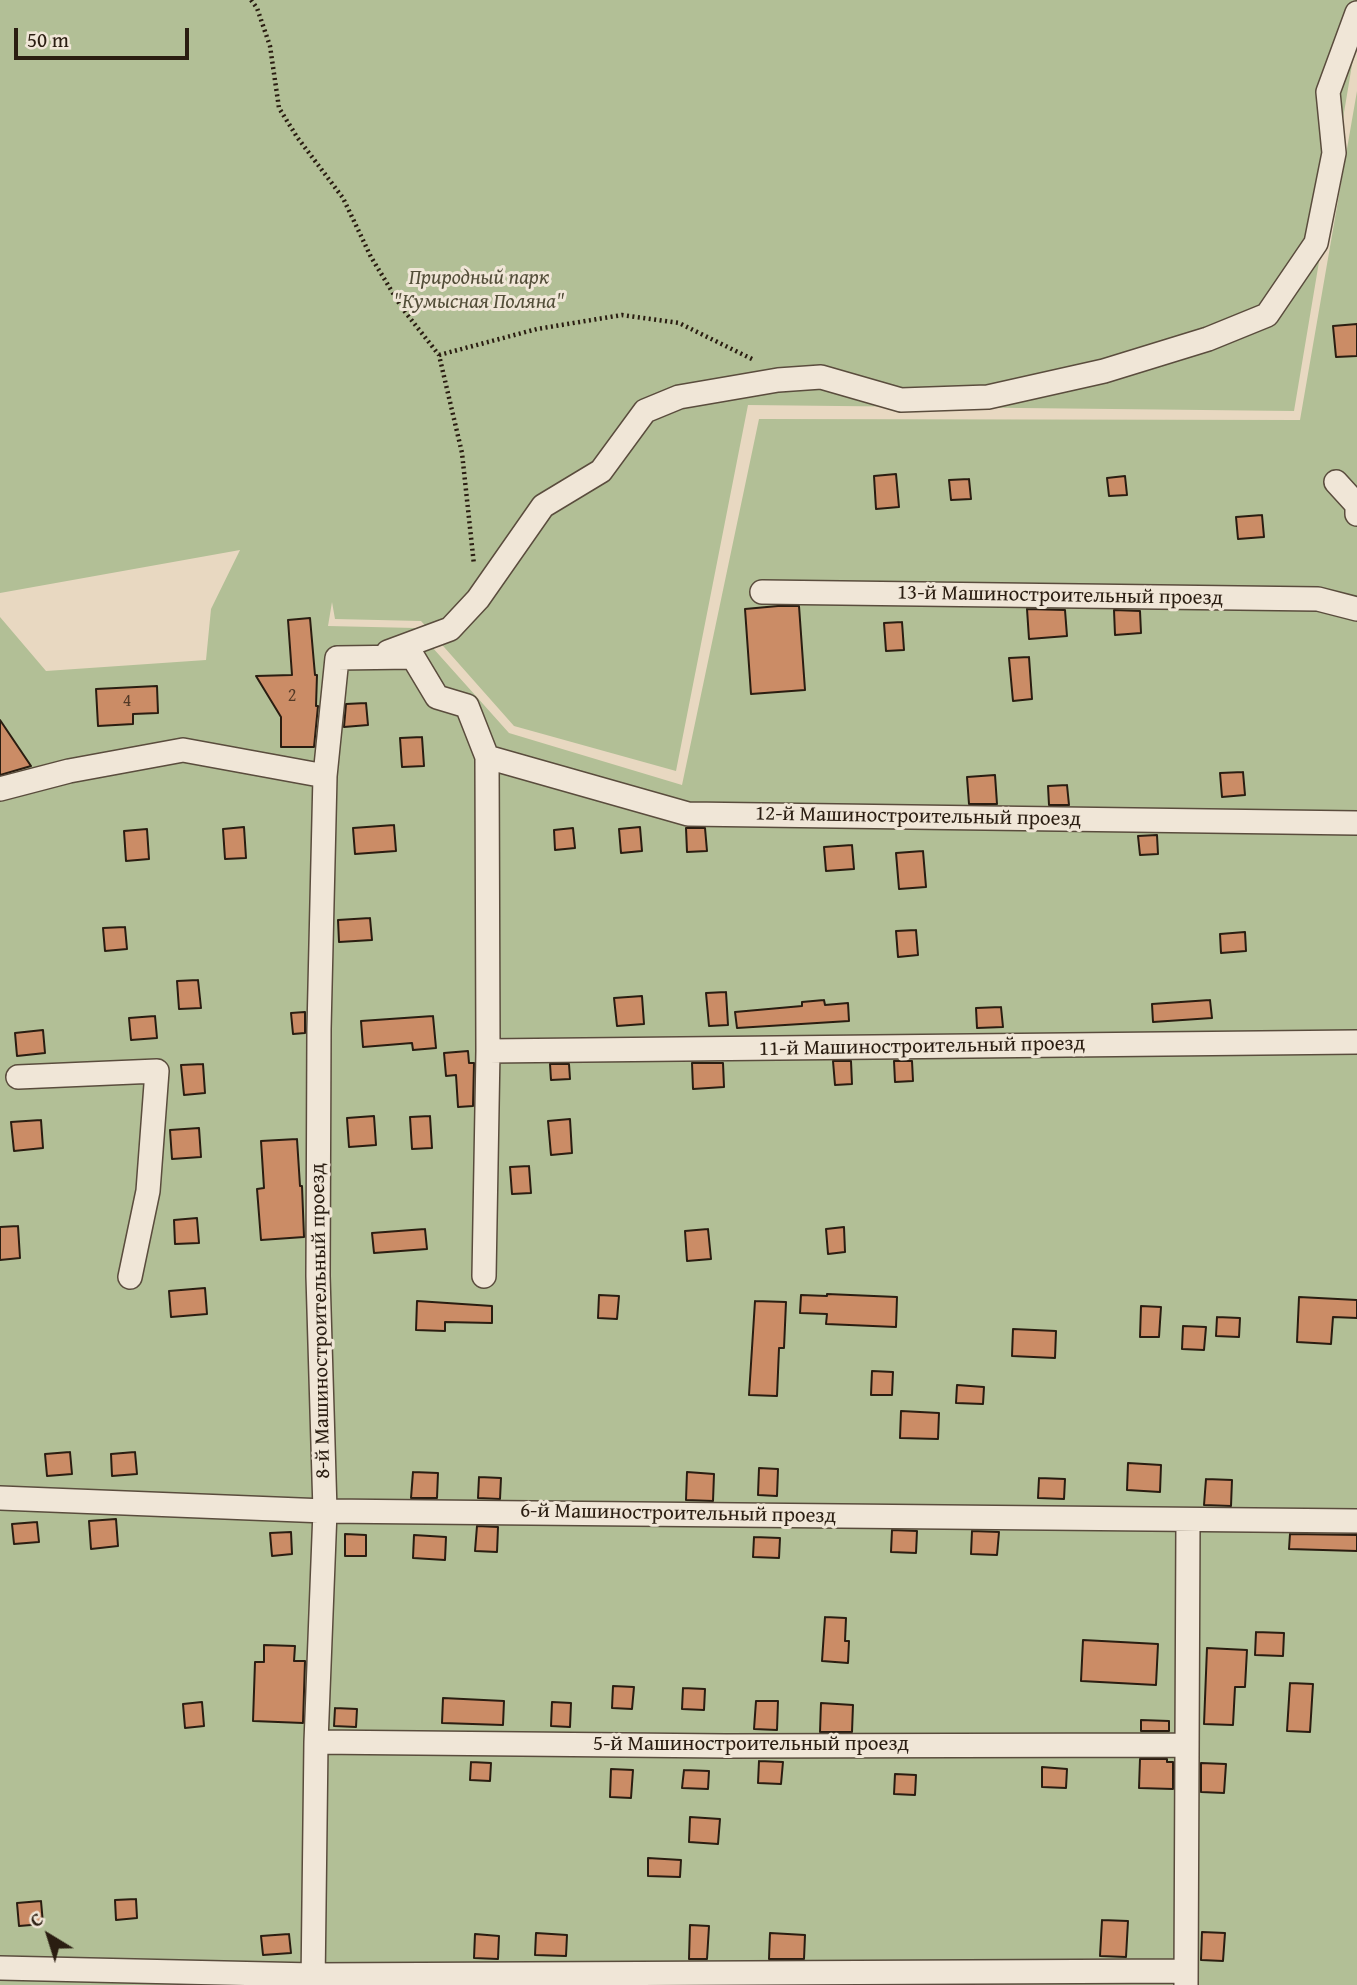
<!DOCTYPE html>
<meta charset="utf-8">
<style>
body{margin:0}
#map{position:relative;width:1357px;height:1985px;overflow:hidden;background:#e8d8c1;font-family:"Gentium Book Plus",serif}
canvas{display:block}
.north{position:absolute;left:14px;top:1901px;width:70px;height:70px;-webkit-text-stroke:5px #f0e6d7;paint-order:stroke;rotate:322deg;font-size:19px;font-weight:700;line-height:28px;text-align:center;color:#2a1d11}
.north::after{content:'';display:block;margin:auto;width:24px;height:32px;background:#2a1d11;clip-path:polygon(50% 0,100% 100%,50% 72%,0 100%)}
.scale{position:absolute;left:14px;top:28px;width:175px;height:32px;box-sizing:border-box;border:4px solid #2a1d11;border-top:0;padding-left:9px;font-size:21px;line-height:24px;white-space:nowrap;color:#2a1d11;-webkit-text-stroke:5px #f0e6d7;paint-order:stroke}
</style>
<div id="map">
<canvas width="1357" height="1985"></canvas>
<div class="north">С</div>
<div class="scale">50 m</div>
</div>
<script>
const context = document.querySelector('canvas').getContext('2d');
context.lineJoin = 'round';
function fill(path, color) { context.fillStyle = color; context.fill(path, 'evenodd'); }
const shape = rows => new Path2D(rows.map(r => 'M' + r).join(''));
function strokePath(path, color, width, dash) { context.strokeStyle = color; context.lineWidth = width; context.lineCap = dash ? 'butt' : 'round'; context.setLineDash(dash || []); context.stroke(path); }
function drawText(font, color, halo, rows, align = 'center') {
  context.font = font + ' "Gentium Book Plus",serif'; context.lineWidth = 6; context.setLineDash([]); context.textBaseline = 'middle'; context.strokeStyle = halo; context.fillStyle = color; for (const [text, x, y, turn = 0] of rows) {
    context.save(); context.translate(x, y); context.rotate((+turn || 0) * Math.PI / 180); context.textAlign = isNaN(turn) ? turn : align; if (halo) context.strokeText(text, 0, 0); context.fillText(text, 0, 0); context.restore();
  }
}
fill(shape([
 [0,0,1357,0,1357,35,1294,411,748,405,676,771,514,726,421,621,335,619,332,602,328,626,415,628,509,733,682,785,759,419,1300,420,1357,91,1357,1985,0,1985,0,617,46,671,206,660,211,609,240,550,0,593]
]), '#b2bf96');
const building = shape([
 [1357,324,1357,356,1336,357,1333,326,1357,324],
 [896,474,899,507,876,509,874,476,896,474],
 [1125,476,1127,495,1109,496,1107,478,1125,476],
 [969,479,971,499,951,500,949,480,969,479],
 [1262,515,1264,537,1238,539,1236,517,1262,515],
 [778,606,799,606,805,690,751,694,745,609,778,606],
 [1027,609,1065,610,1067,636,1029,639,1027,609],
 [1114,610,1140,611,1141,633,1115,635,1114,610],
 [310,618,315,675,317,675,316,706,318,706,314,747,281,747,281,717,256,676,292,675,288,620,310,618],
 [902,622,904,650,886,651,884,623,902,622],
 [1029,657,1032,699,1013,701,1009,658,1029,657],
 [157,686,158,713,133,714,133,724,98,726,96,689,157,686],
 [366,703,368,725,344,727,346,704,366,703],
 [0,720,31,766,0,775,0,720],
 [422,737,424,766,402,767,400,738,422,737],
 [1243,772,1245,795,1222,797,1220,773,1243,772],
 [995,775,997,804,969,804,967,777,995,775],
 [1067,785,1069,805,1049,805,1048,786,1067,785],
 [394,825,396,851,355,854,353,828,394,825],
 [244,827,246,858,225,859,223,829,244,827],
 [640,827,642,851,621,853,619,829,640,827],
 [573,828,575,848,555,850,554,830,573,828],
 [686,828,705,828,707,851,687,852,686,828],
 [147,829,149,859,126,861,124,831,147,829],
 [1157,835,1158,854,1140,855,1138,836,1157,835],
 [852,845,854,869,826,871,824,847,852,845],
 [923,851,926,887,899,889,896,853,923,851],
 [370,918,372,940,339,942,338,920,370,918],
 [125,927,127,949,105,951,103,928,125,927],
 [916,930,918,955,898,957,896,931,916,930],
 [1245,932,1246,951,1221,953,1220,934,1245,932],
 [198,980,201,1008,179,1009,177,981,198,980],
 [726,992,728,1025,709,1026,706,993,726,992],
 [642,996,644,1024,617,1026,614,998,642,996],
 [824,1000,825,1005,848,1003,849,1021,737,1028,735,1012,802,1006,802,1002,824,1000],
 [1210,1000,1212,1018,1153,1022,1152,1004,1210,1000],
 [1001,1007,1003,1027,977,1028,976,1008,1001,1007],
 [305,1012,305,1033,293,1034,291,1013,305,1012],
 [155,1016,157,1038,131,1040,129,1018,155,1016],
 [433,1016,436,1048,413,1050,412,1043,363,1047,361,1021,433,1016],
 [43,1030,45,1053,17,1056,15,1033,43,1030],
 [468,1051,469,1063,474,1063,473,1106,458,1107,456,1075,446,1076,444,1053,468,1051],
 [833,1061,851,1061,852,1084,835,1085,833,1061],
 [894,1061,912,1061,913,1081,895,1082,894,1061],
 [692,1063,723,1063,724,1087,693,1089,692,1063],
 [203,1064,205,1093,184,1095,181,1065,203,1064],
 [550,1064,569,1064,570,1079,551,1080,550,1064],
 [374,1116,376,1145,349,1147,347,1118,374,1116],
 [430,1116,432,1148,412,1149,410,1117,430,1116],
 [570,1119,572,1153,551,1155,548,1121,570,1119],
 [41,1120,43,1148,14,1151,11,1122,41,1120],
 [199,1128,201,1157,172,1159,170,1130,199,1128],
 [297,1139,300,1186,302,1186,304,1237,261,1240,257,1189,264,1188,261,1141,297,1139],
 [529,1166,531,1193,512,1194,510,1167,529,1166],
 [197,1218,199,1243,175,1244,174,1220,197,1218],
 [18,1226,20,1258,0,1260,0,1227,18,1226],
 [844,1227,845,1252,828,1254,826,1229,844,1227],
 [425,1229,427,1249,374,1253,372,1233,425,1229],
 [708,1229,711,1259,687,1261,685,1231,708,1229],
 [205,1288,207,1314,171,1317,169,1291,205,1288],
 [827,1294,897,1297,896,1327,826,1324,827,1314,800,1313,801,1295,827,1296,827,1294],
 [599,1295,619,1296,617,1319,598,1318,599,1295],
 [1299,1297,1357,1300,1357,1318,1333,1317,1331,1344,1297,1342,1299,1297],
 [417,1301,492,1306,492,1323,445,1322,445,1331,416,1330,417,1301],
 [755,1301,786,1302,784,1348,779,1348,777,1396,749,1395,755,1301],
 [1141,1306,1161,1307,1159,1337,1140,1337,1141,1306],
 [1217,1317,1240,1318,1239,1337,1216,1336,1217,1317],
 [1183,1326,1206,1327,1204,1350,1182,1349,1183,1326],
 [1013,1329,1056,1331,1055,1358,1012,1356,1013,1329],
 [872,1371,893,1372,892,1395,871,1395,872,1371],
 [957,1385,984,1387,983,1404,956,1403,957,1385],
 [901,1411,939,1413,938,1439,900,1438,901,1411],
 [70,1452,72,1474,47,1476,45,1454,70,1452],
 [135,1452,137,1474,112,1476,111,1454,135,1452],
 [1128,1463,1161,1465,1160,1492,1127,1490,1128,1463],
 [759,1468,778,1469,777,1496,758,1495,759,1468],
 [413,1472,438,1473,437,1498,411,1498,413,1472],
 [687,1472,714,1474,713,1501,686,1500,687,1472],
 [479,1477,501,1478,500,1499,478,1498,479,1477],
 [1039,1478,1065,1479,1064,1499,1038,1498,1039,1478],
 [1206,1479,1232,1480,1231,1506,1204,1505,1206,1479],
 [116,1519,118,1546,91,1549,89,1521,116,1519],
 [37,1522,39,1542,14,1544,12,1524,37,1522],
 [477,1526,498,1527,497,1552,475,1551,477,1526],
 [892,1530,917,1531,916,1553,891,1552,892,1530],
 [972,1531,999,1532,997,1555,971,1554,972,1531],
 [291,1532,292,1554,272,1556,270,1533,291,1532],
 [345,1534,366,1535,366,1556,345,1556,345,1534],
 [1290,1534,1357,1535,1357,1551,1289,1549,1290,1534],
 [414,1535,446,1537,445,1560,413,1558,414,1535],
 [754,1537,780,1538,779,1558,753,1557,754,1537],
 [825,1617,846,1618,845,1641,849,1641,848,1663,822,1661,825,1617],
 [1256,1632,1284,1633,1283,1656,1255,1655,1256,1632],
 [1083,1640,1158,1644,1156,1685,1081,1681,1083,1640],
 [264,1645,295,1646,294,1661,305,1661,303,1723,253,1721,255,1662,264,1662,264,1645],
 [1207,1648,1247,1650,1245,1687,1235,1687,1233,1725,1204,1724,1207,1648],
 [1290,1683,1313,1684,1310,1732,1287,1731,1290,1683],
 [613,1686,634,1687,632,1709,612,1708,613,1686],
 [683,1688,705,1689,704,1710,682,1709,683,1688],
 [443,1698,504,1701,503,1725,442,1723,443,1698],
 [756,1701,778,1701,777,1730,754,1729,756,1701],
 [202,1702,204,1726,185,1728,183,1704,202,1702],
 [552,1702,571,1703,570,1727,551,1726,552,1702],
 [821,1703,853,1705,852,1732,820,1732,821,1703],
 [335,1708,357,1709,356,1727,334,1726,335,1708],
 [1141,1720,1169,1721,1169,1731,1141,1731,1141,1720],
 [1140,1759,1167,1759,1167,1762,1173,1762,1173,1789,1139,1788,1140,1759],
 [759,1761,783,1762,781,1784,758,1783,759,1761],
 [471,1762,491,1763,490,1781,470,1780,471,1762],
 [1201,1763,1226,1764,1224,1793,1201,1792,1201,1763],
 [1042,1767,1067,1769,1066,1788,1042,1787,1042,1767],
 [611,1769,633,1770,631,1798,610,1797,611,1769],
 [684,1770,709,1771,708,1789,682,1788,684,1770],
 [895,1774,916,1775,915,1795,894,1794,895,1774],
 [690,1817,720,1819,718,1844,689,1842,690,1817],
 [648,1858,681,1860,680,1877,648,1876,648,1858],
 [136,1899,137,1918,116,1920,115,1900,136,1899],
 [41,1901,43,1924,19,1926,17,1903,41,1901],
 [1102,1920,1128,1921,1126,1957,1100,1956,1102,1920],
 [690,1925,709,1926,707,1959,689,1959,690,1925],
 [1202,1932,1225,1933,1223,1961,1201,1960,1202,1932],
 [536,1933,567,1935,566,1956,535,1955,536,1933],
 [770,1933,805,1935,804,1959,769,1959,770,1933],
 [289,1934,291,1953,263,1955,261,1936,289,1934],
 [475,1934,499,1936,498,1959,474,1958,475,1934]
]);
fill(building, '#cb8c66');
strokePath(building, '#2a1d11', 2);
const minor = shape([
 [1336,482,1357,505,1357,514],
 [762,592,1318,599,1357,609],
 [388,652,450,629,478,599,543,506,601,471,645,411,679,397,778,380,821,377,901,400,988,397,1104,371,1208,339,1267,315,1316,243,1334,153,1328,92,1357,13],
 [487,757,688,814,1357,823],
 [0,789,69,771,183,750,325,776],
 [488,1051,1357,1042],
 [18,1077,157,1071,148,1191,130,1277],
 [0,1498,325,1511,1357,1521],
 [316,1742,726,1746,1187,1745],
 [0,1968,313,1975,1186,1971],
 [313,1985,316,1742,325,1511,318,1276,319,1029,325,776,337,658,413,657,437,697,467,706,487,757,488,1051,484,1276],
 [1186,1985,1188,1520]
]);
strokePath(minor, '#5a4c3d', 26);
strokePath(shape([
 [251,0,257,8,270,46,279,108,297,137,343,198,371,257,402,308,439,355,462,453,474,565],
 [439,355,537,329,622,315,679,323,754,360]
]), '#2a1d11', 4.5, [2, 3.5]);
strokePath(minor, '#f0e6d7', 23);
drawText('18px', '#523926', null, [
 ["2",292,696],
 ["4",127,701]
]);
drawText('italic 21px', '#534e39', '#f0e6d7', [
 ["Природный парк",479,279],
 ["\"Кумысная Поляна\"",479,303]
]);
drawText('21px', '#2a1d11', '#f0e6d7', [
 ["13-й Машиностроительный проезд",1060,596,1],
 ["12-й Машиностроительный проезд",918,817,1],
 ["11-й Машиностроительный проезд",922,1047,-1],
 ["8-й Машиностроительный проезд",321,1321,-91],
 ["6-й Машиностроительный проезд",678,1514,1],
 ["5-й Машиностроительный проезд",751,1745]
]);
</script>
